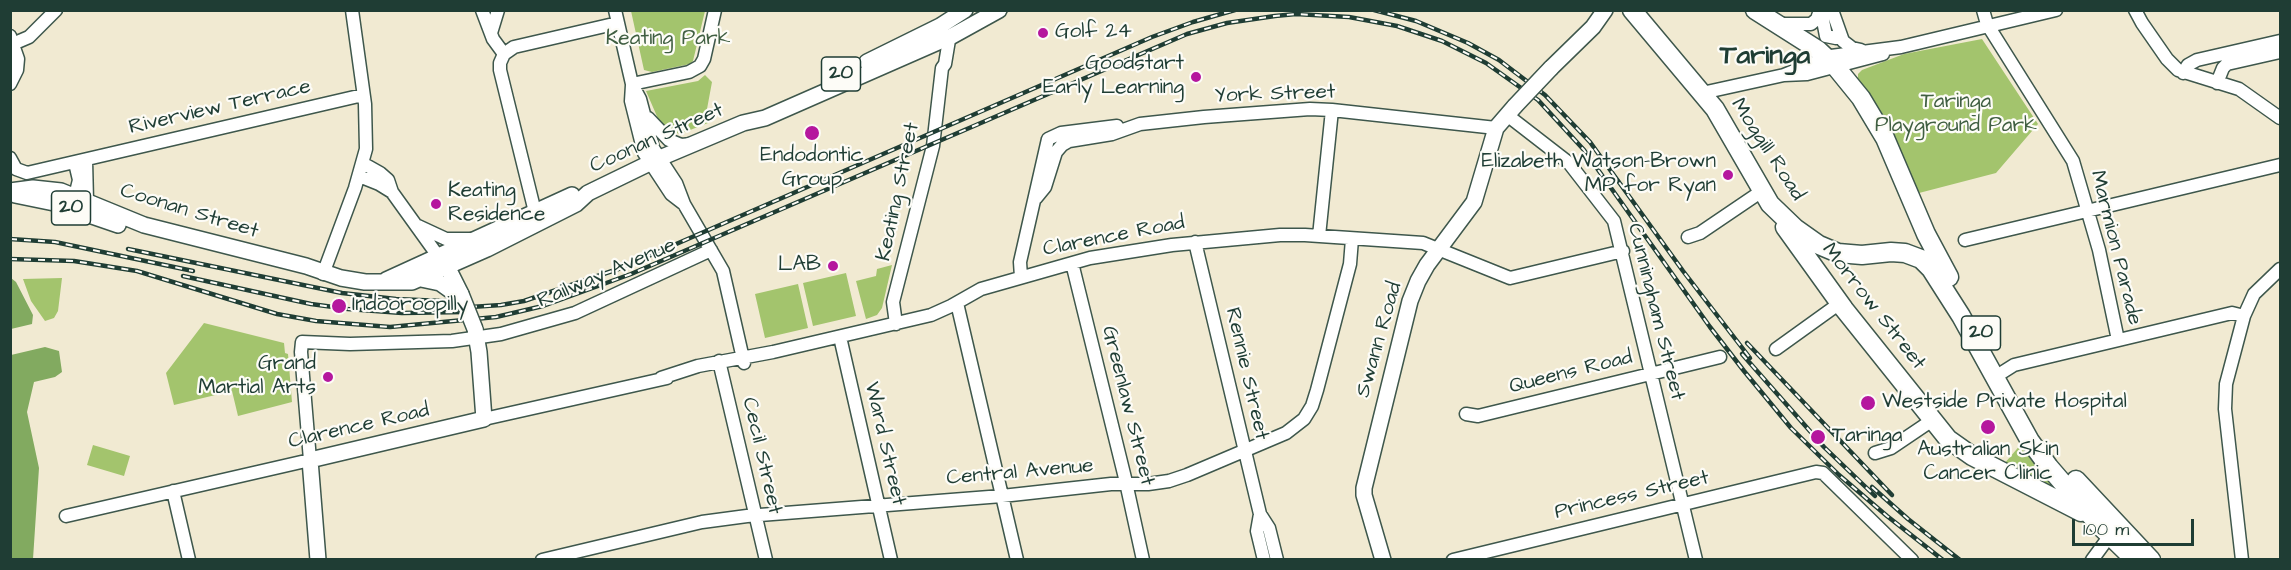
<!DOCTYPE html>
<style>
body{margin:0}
#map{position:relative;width:2291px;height:570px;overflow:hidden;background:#f1ead2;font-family:"Architects Daughter",sans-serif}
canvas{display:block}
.frame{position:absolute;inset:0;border:12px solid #1f3d34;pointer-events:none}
.scale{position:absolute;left:2072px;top:519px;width:122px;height:27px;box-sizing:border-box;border:3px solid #1f3d34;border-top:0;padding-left:8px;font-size:18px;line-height:21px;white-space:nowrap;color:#1f3d34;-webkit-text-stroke:4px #fdfcf7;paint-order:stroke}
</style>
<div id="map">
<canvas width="2291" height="570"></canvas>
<div class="frame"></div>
<div class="scale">100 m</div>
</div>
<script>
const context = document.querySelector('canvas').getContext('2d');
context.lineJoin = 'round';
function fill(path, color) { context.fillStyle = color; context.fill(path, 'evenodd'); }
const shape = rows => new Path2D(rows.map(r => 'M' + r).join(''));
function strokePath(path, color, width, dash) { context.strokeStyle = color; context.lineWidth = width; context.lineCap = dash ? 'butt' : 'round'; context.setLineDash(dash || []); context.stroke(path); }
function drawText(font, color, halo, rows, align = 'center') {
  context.font = font + ' "Architects Daughter",sans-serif'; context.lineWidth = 4.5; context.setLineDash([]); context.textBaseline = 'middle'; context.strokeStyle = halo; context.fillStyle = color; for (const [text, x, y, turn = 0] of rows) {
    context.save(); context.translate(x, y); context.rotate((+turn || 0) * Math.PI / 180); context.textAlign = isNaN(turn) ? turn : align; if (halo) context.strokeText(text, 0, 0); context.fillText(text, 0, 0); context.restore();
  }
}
fill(shape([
 [631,11,705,11,693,61,690,64,652,72,644,70],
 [1982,39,2038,124,1996,173,1919,193,1894,137,1858,79,1858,74,1862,70,1904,54],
 [705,75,712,82,707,109,713,121,680,134,670,131,659,121,646,91,698,81],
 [892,265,882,308,877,315,866,319,856,281,876,276,877,269],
 [846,273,856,316,813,326,803,283],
 [62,278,58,311,54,318,45,321,31,301,23,279],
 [798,284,808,328,765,338,755,294],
 [204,323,284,343,285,353,288,354,292,402,238,416,232,391,174,405,166,373],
 [2022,443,2072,498,2004,464],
 [93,445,130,456,124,476,87,465]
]), '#a3c46d');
fill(shape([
 [11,278,16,282,33,315,32,324,11,329],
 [45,347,59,351,62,372,55,377,34,382,27,412,39,468,33,559,11,559,11,355]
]), '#82aa60');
const minor = shape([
 [482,10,493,39,504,54,500,63,500,70,535,212],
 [615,10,632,84,640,99,653,148,676,183,684,204,723,271,744,363],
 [1821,10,1826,36,1836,38,1839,35,1839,31],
 [1832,10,1843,41,1852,48,1861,50],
 [1983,10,1987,24,2073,161,2099,250,2118,340],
 [2135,10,2142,23,2167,59,2178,70,2239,89,2280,118],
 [1781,24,1811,24,1817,19,1820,10],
 [491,33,498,10],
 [10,36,18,59,17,70,10,84],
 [15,43,29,37,56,10],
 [504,54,514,47,618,23],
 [2183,73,2188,65,2197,60,2280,41],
 [1784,75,1831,56,1901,47,2056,10],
 [2217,83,2223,68,2227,64,2280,52],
 [632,84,689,72,700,66,704,59,715,10],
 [632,85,631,101,644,153,671,194,684,204],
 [1702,93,1784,75,1807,74,1883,54],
 [1507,115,1569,163,1614,221,1696,560],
 [648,118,669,140,681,145,692,144],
 [10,158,16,169,27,173,363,95],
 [86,160,87,201],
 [75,163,79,180,75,196],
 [364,164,380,173,388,180,392,192,438,256],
 [359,176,379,184,392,192],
 [1036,198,1045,187,1056,152,1062,145,1069,141,1112,134,1140,124,1204,117,1310,109,1332,110,1496,128],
 [418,226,446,239,470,239],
 [1319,236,1332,110],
 [1688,237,1700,233,1762,191],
 [1965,240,2280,165],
 [1195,242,1260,514,1269,528,1277,560],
 [1072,263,1125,478,1143,560],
 [323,274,355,188,366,149,365,104,352,10],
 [1021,277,1020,262,1048,139,1061,133,1117,126],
 [957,303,1017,560],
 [896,324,893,302,933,146,942,68,945,64,949,40,952,36],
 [840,337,891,560],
 [1776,349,1840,303],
 [719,361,766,560],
 [1995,377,2014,365,2232,313,2244,316],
 [661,378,698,366,773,352,931,315,951,306,981,289,1090,258,1172,245,1280,235,1305,235,1423,243,1510,278,1623,251],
 [1466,414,1478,416,1720,357],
 [484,419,667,378],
 [1875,453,1891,448,1931,421],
 [173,491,189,560],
 [1260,514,1257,531,1264,560],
 [66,516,310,460,301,352,302,342,350,344,452,341,501,334,575,313,711,250],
 [542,560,702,522,747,516,1002,496,1111,484,1148,484,1169,481,1187,475,1286,433,1304,419,1312,406,1317,390,1350,264,1352,239],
 [1453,560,1816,472,1823,473,1912,560],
 [2092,560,2114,530],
 [2242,560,2225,409,2226,384,2244,316,2254,294,2280,269]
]);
const major = shape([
 [867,62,940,26,965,10],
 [1551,68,1593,27,1605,10],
 [10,191,33,188,61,191,144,225,306,266,341,278,365,282,412,282,487,249,576,204,588,193,660,158,743,123,765,118,952,36,999,10],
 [15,195,54,203,118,225],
 [442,260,449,270,461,294],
 [421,279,440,283,454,293],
 [386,280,572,195],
 [318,560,310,460,484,419,479,352,475,329],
 [1383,560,1364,495,1364,488,1410,301,1418,281,1427,265,1474,202,1496,128,1515,106]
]);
const highway = shape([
 [1632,10,1715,109,1770,204,1795,228,1819,245,1838,253,1862,255,1891,252,1905,253,1921,259,1931,269,1961,316,2030,441,2049,467,2099,525,2135,560],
 [1755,10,1818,50,1835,66,1861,98,1885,138,1926,234,1949,277],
 [1785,227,1844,309,1948,439,1972,456,2081,512],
 [2076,480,2151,560]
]);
strokePath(minor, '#3e574c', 15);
strokePath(major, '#3e574c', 18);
strokePath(highway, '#3e574c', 21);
strokePath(minor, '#fff', 12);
strokePath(major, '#fff', 15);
strokePath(highway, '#fff', 18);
const rail = shape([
 [1374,10,1416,21,1468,43,1499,60,1545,95,1590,142,1683,271,1750,358],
 [10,239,55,242,193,271],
 [128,249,342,293,396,299,465,302],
 [10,259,74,261,137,271,277,314,316,321,390,327,496,317,543,306,631,274,1187,34,1227,23,1275,16,1296,14,1349,17,1397,26,1442,41,1486,63,1538,100,1584,150,1710,327,1744,371,1791,428,1839,475,1887,516,1943,560],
 [183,276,311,304,348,309,402,313,464,312],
 [456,308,501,305,524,301,621,268,1152,37,1193,22,1235,10],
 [1747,343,1892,495],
 [1742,354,1824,447,1875,496],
 [1872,487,1908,519,1960,560]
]);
strokePath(rail, '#1f3d34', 4.5);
strokePath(rail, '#fdfcf7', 2, [7]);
const majorBridge = shape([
 [1515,106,1551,68],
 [461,294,475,329]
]);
strokePath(majorBridge, '#3e574c', 18, []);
strokePath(majorBridge, '#fff', 15);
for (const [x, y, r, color] of [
 [1043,33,6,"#b5179e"],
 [1196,77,6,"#b5179e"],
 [812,133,8,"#b5179e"],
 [1728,175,6,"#b5179e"],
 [436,204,6,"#b5179e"],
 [833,266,6,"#b5179e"],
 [339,306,8,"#b5179e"],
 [328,377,6,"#b5179e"],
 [1868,403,8,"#b5179e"],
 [1988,427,8,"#b5179e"],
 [1818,437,8,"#b5179e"]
]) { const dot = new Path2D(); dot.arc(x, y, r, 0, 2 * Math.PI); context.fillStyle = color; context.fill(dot); strokePath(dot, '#fdfcf7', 2); }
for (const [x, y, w] of [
 [841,74,39],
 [71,208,39],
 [1981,333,39]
]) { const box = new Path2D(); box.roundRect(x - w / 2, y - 17, w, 34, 4.5); context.fillStyle = '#fdfcf7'; context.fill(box); strokePath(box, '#1f3d34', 1.5); }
drawText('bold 20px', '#1f3d34', null, [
 ["20",841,74],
 ["20",71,208],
 ["20",1981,333]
]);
drawText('21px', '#1f3d34', '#fdfcf7', [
 ["Golf 24",1055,33],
 ["Goodstart",1184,65,"right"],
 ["Early Learning",1184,89,"right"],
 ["Endodontic",812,157,"center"],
 ["Group",812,181,"center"],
 ["Elizabeth Watson-Brown",1716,163,"right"],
 ["MP for Ryan",1716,187,"right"],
 ["Keating",448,192],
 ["Residence",448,216],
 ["LAB",821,266,"right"],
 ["Indooroopilly",352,306],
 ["Grand",316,365,"right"],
 ["Martial Arts",316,389,"right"],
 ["Westside Private Hospital",1882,403],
 ["Taringa",1832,437],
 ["Australian Skin",1988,451,"center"],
 ["Cancer Clinic",1988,475,"center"]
], 'left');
drawText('21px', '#405f42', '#fdfcf7', [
 ["Keating Park",668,40],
 ["Taringa",1956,103],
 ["Playground Park",1956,127]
]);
drawText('21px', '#1f3d34', '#fdfcf7', [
 ["York Street",1275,95,-2],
 ["Riverview Terrace",220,108,-13],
 ["Coonan Street",657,139,-24],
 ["Moggill Road",1767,150,57],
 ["Keating Street",899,192,-78],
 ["Coonan Street",189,212,17],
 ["Clarence Road",1114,237,-11],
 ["Marmion Parade",2115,248,76],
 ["Railway Avenue",607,274,-23],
 ["Morrow Street",1873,307,52],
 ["Cunningham Street",1655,312,76],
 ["Swann Road",1380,340,-74],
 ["Queens Road",1571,373,-14],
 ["Rennie Street",1246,374,77],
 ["Greenlaw Street",1127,406,76],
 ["Clarence Road",359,427,-13],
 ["Ward Street",884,444,77],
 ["Cecil Street",761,456,77],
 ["Central Avenue",1020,473,-5],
 ["Princess Street",1632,496,-13]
]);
drawText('bold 27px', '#1f3d34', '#fdfcf7', [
 ["Taringa",1765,57]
]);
</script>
